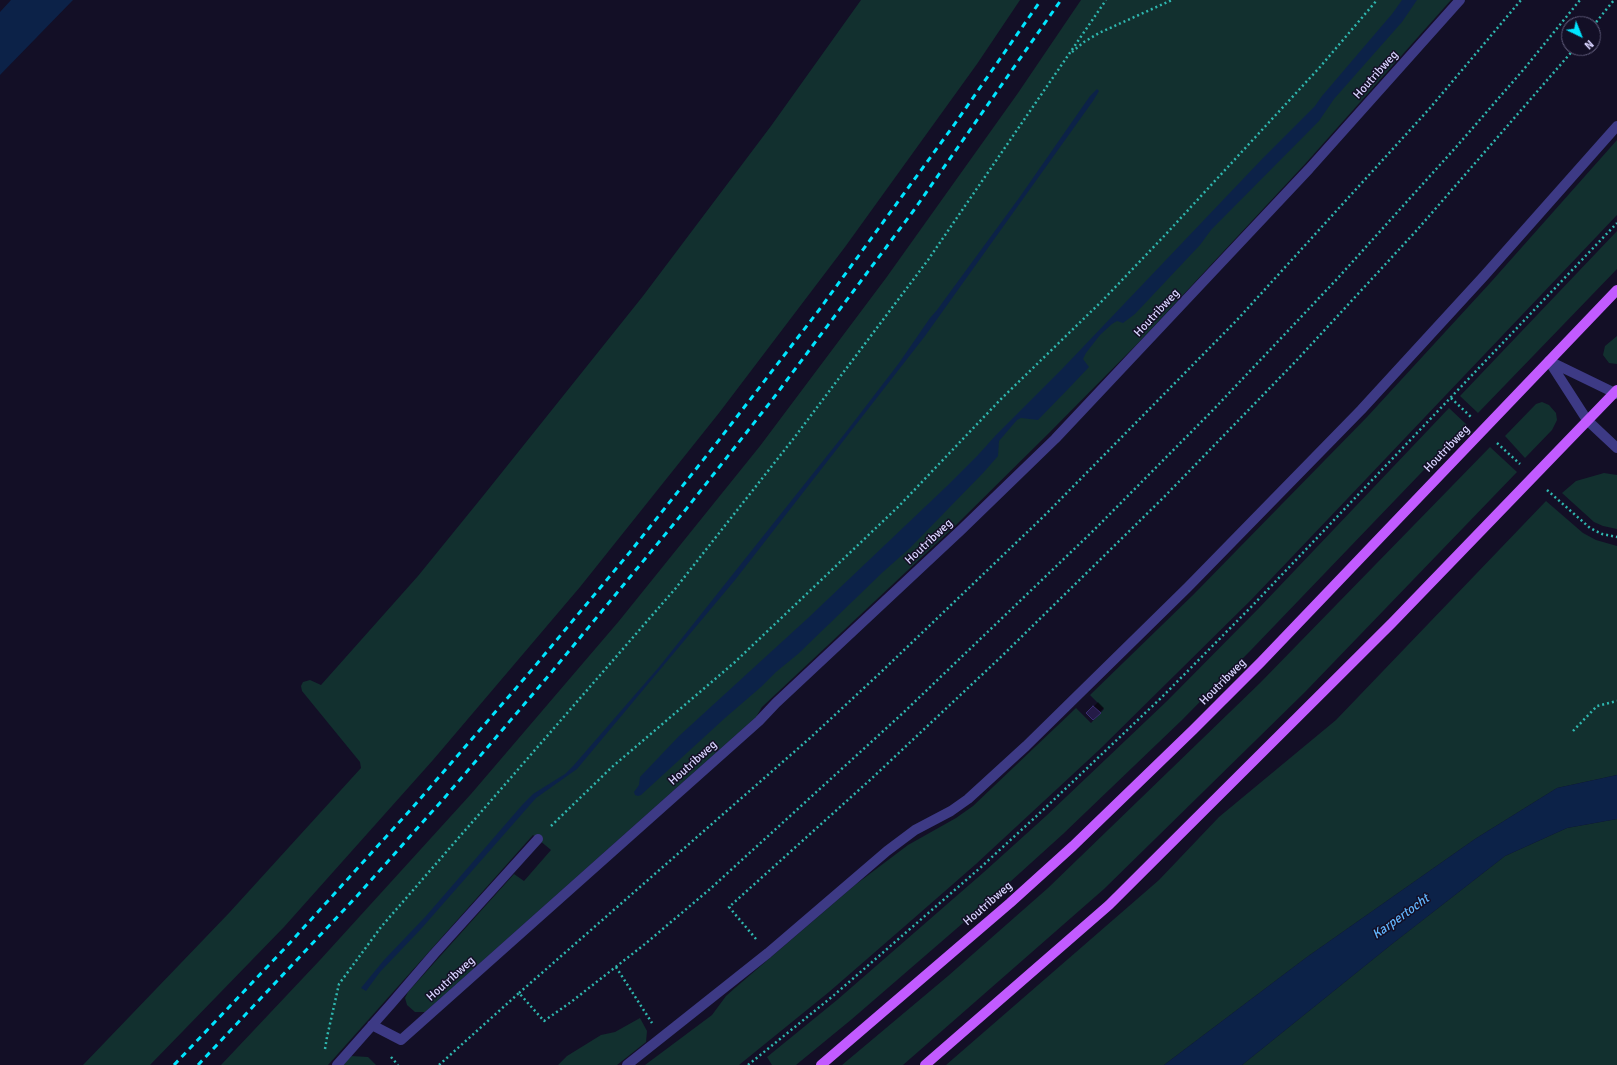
<!DOCTYPE html>
<style>
body{margin:0}
#map{position:relative;width:1617px;height:1065px;overflow:hidden;background:#130f26;font-family:Signika,sans-serif}
canvas{display:block}
.north{position:absolute;left:1561px;top:16px;width:40px;height:40px;box-sizing:border-box;background:#130f26;border:1px solid #625e7d;border-radius:50%;rotate:137deg;font-size:11px;font-weight:700;line-height:16px;text-align:center;color:#d9d4ff}
.north::after{content:'';display:block;margin:auto;width:14px;height:18px;background:#00e5ff;clip-path:polygon(50% 0,100% 100%,50% 72%,0 100%)}
</style>
<div id="map">
<canvas width="1617" height="1065"></canvas>
<div class="north">N</div>
</div>
<script>
const context = document.querySelector('canvas').getContext('2d');
context.lineJoin = 'round';
function fill(path, color) { context.fillStyle = color; context.fill(path, 'evenodd'); }
const shape = rows => new Path2D(rows.map(r => 'M' + r).join(''));
function strokePath(path, color, width, dash) { context.strokeStyle = color; context.lineWidth = width; context.lineCap = dash ? 'butt' : 'round'; context.setLineDash(dash || []); context.stroke(path); }
function drawText(font, color, halo, rows, align = 'center') {
  context.font = font + ' Signika,sans-serif'; context.lineWidth = 3; context.setLineDash([]); context.textBaseline = 'middle'; context.strokeStyle = halo; context.fillStyle = color; for (const [text, x, y, turn = 0] of rows) {
    context.save(); context.translate(x, y); context.rotate((+turn || 0) * Math.PI / 180); context.textAlign = isNaN(turn) ? turn : align; if (halo) context.strokeText(text, 0, 0); context.fillText(text, 0, 0); context.restore();
  }
}
fill(shape([
 [861,0,1020,0,977,64,845,247,719,413,580,587,433,760,284,927,150,1065,83,1065,229,913,361,768,360,762,302,691,301,686,303,682,310,680,321,685,418,576,483,496,643,296,771,126],
 [1081,0,1451,0,1305,164,1139,342,1049,433,956,525,762,707,756,717,425,1012,415,1012,407,1005,405,998,408,992,514,874,524,881,551,850,533,835,328,1065,221,1065,320,960,471,794,619,621,760,446,886,278,1018,93],
 [1617,140,1617,215,1251,600,1099,750,976,864,905,926,829,992,739,1065,645,1065,712,1015,726,996,735,988,855,885,908,845,956,818,973,806,1076,708,1091,723,1104,709,1090,695,1194,594,1367,417,1491,282],
 [1617,231,1617,269,1478,413,1460,396],
 [1617,336,1617,364,1609,363,1603,355,1605,346],
 [1542,402,1549,405,1556,413,1557,420,1552,430,1525,458,1505,436,1536,404],
 [1449,408,1467,425,1252,649,1182,720,1063,834,1000,891,852,1019,796,1065,772,1065,767,1057,837,1000,984,872,1046,816,1167,701,1259,608],
 [1490,447,1517,472,1305,692,1104,889,903,1065,842,1065,948,976,1048,888,1260,683],
 [1604,473,1617,475,1617,529,1603,526,1594,522,1562,493,1576,481],
 [1546,501,1583,533,1596,540,1617,546,1617,775,1557,788,1475,839,1307,957,1164,1065,946,1065,1159,880,1219,817,1336,720],
 [1617,819,1617,1065,1242,1065,1392,944,1505,856,1567,828],
 [640,1018,647,1031,646,1042,617,1065,558,1065,567,1056,601,1035,615,1032],
 [351,1056,368,1057,376,1065,343,1065]
]), '#12302f');
fill(shape([
 [11,0,73,0,0,75,0,12],
 [1402,0,1417,0,1402,22,1334,99,1319,121,1211,230,1200,245,1135,314,1123,323,1117,321,1112,324,1100,335,1086,353,1083,359,1089,367,1072,385,1038,420,1021,418,1017,420,999,441,998,456,984,472,910,548,883,572,798,654,776,672,761,687,725,718,641,795,638,796,635,795,634,792,639,785,640,777,679,736,808,618,947,486,978,455,996,435,1063,368,1263,158,1315,106,1322,96,1392,14],
 [1097,89,1099,91,1093,101,925,336,735,580,577,769,536,798,421,929,380,972,366,991,361,988,384,960,426,916,523,804,533,794,565,774,574,765,659,667,846,432,899,363,930,318,937,310,1019,198,1090,96],
 [1617,775,1617,819,1567,828,1505,856,1392,944,1242,1065,1164,1065,1307,957,1475,839,1557,788]
]), '#0c2248');
fill(shape([
 [1098,702,1104,708,1093,718,1088,713]
]), '#0007');
const building = shape([
 [1093,706,1101,713,1093,720,1086,713,1093,706]
]);
fill(building, '#241b47');
strokePath(building, '#3b2d73', 1);
strokePath(shape([
 [1593,26,1614,0],
 [1072,52,1084,42,1099,33,1172,0],
 [1451,398,1471,417],
 [1497,443,1520,464],
 [1547,490,1590,528,1602,534,1617,537],
 [1573,731,1597,706,1617,701],
 [551,826,612,767,735,662,899,506,1001,399,1103,300,1166,234,1320,67,1377,0],
 [756,939,729,907,870,780,1003,655,1165,496,1296,361,1417,230,1575,48],
 [616,967,652,1023],
 [519,993,810,738,879,674,1044,516,1237,320,1430,108,1521,0],
 [325,1049,327,1037,339,984,381,927,675,589,794,438,928,260,1106,0],
 [391,1057,398,1065],
 [439,1065,519,993,544,1021,571,1002,645,944,710,889,903,713,1094,530,1213,410,1337,279,1457,146,1524,69,1580,0],
 [748,1065,833,996,980,868,1042,811,1162,697,1254,604,1617,223]
]), '#2fb8b0', 2.5, [2, 3]);
strokePath(shape([
 [372,1025,401,1040,759,721,776,703,961,530,1055,439,1309,169,1460,0],
 [337,1065,391,1004,434,954,538,839],
 [627,1065,768,953,887,851,915,830,951,811,968,799,1026,746,1188,587,1361,410,1484,276,1617,126]
]), '#3d3a85', 10);
strokePath(shape([
 [1549,361,1587,420,1617,448],
 [1549,361,1617,394]
]), '#3d3a85', 10);
strokePath(shape([
 [821,1065,1010,903,1073,846,1193,730,1261,662,1617,290],
 [925,1065,1109,905,1392,623,1617,390]
]), '#c25bff', 10);
strokePath(shape([
 [174,1065,287,946,413,807,530,672,630,552,719,440,819,310,954,125,1041,0],
 [198,1065,357,896,446,796,550,674,687,508,772,400,914,210,1061,0]
]), '#00e5ff', 3, [6, 5]);
drawText('12px', '#d9d4ff', '#130f26', [
 ["Houtribweg",1376,75,-48],
 ["Houtribweg",1157,313,-47],
 ["Houtribweg",1447,449,-46],
 ["Houtribweg",929,542,-43],
 ["Houtribweg",1223,682,-45],
 ["Houtribweg",693,763,-42],
 ["Houtribweg",988,904,-41],
 ["Houtribweg",451,979,-42]
]);
drawText('italic 13px', '#62b6ff', '#130f26', [
 ["Karpertocht",1401,917,-36]
]);
</script>
